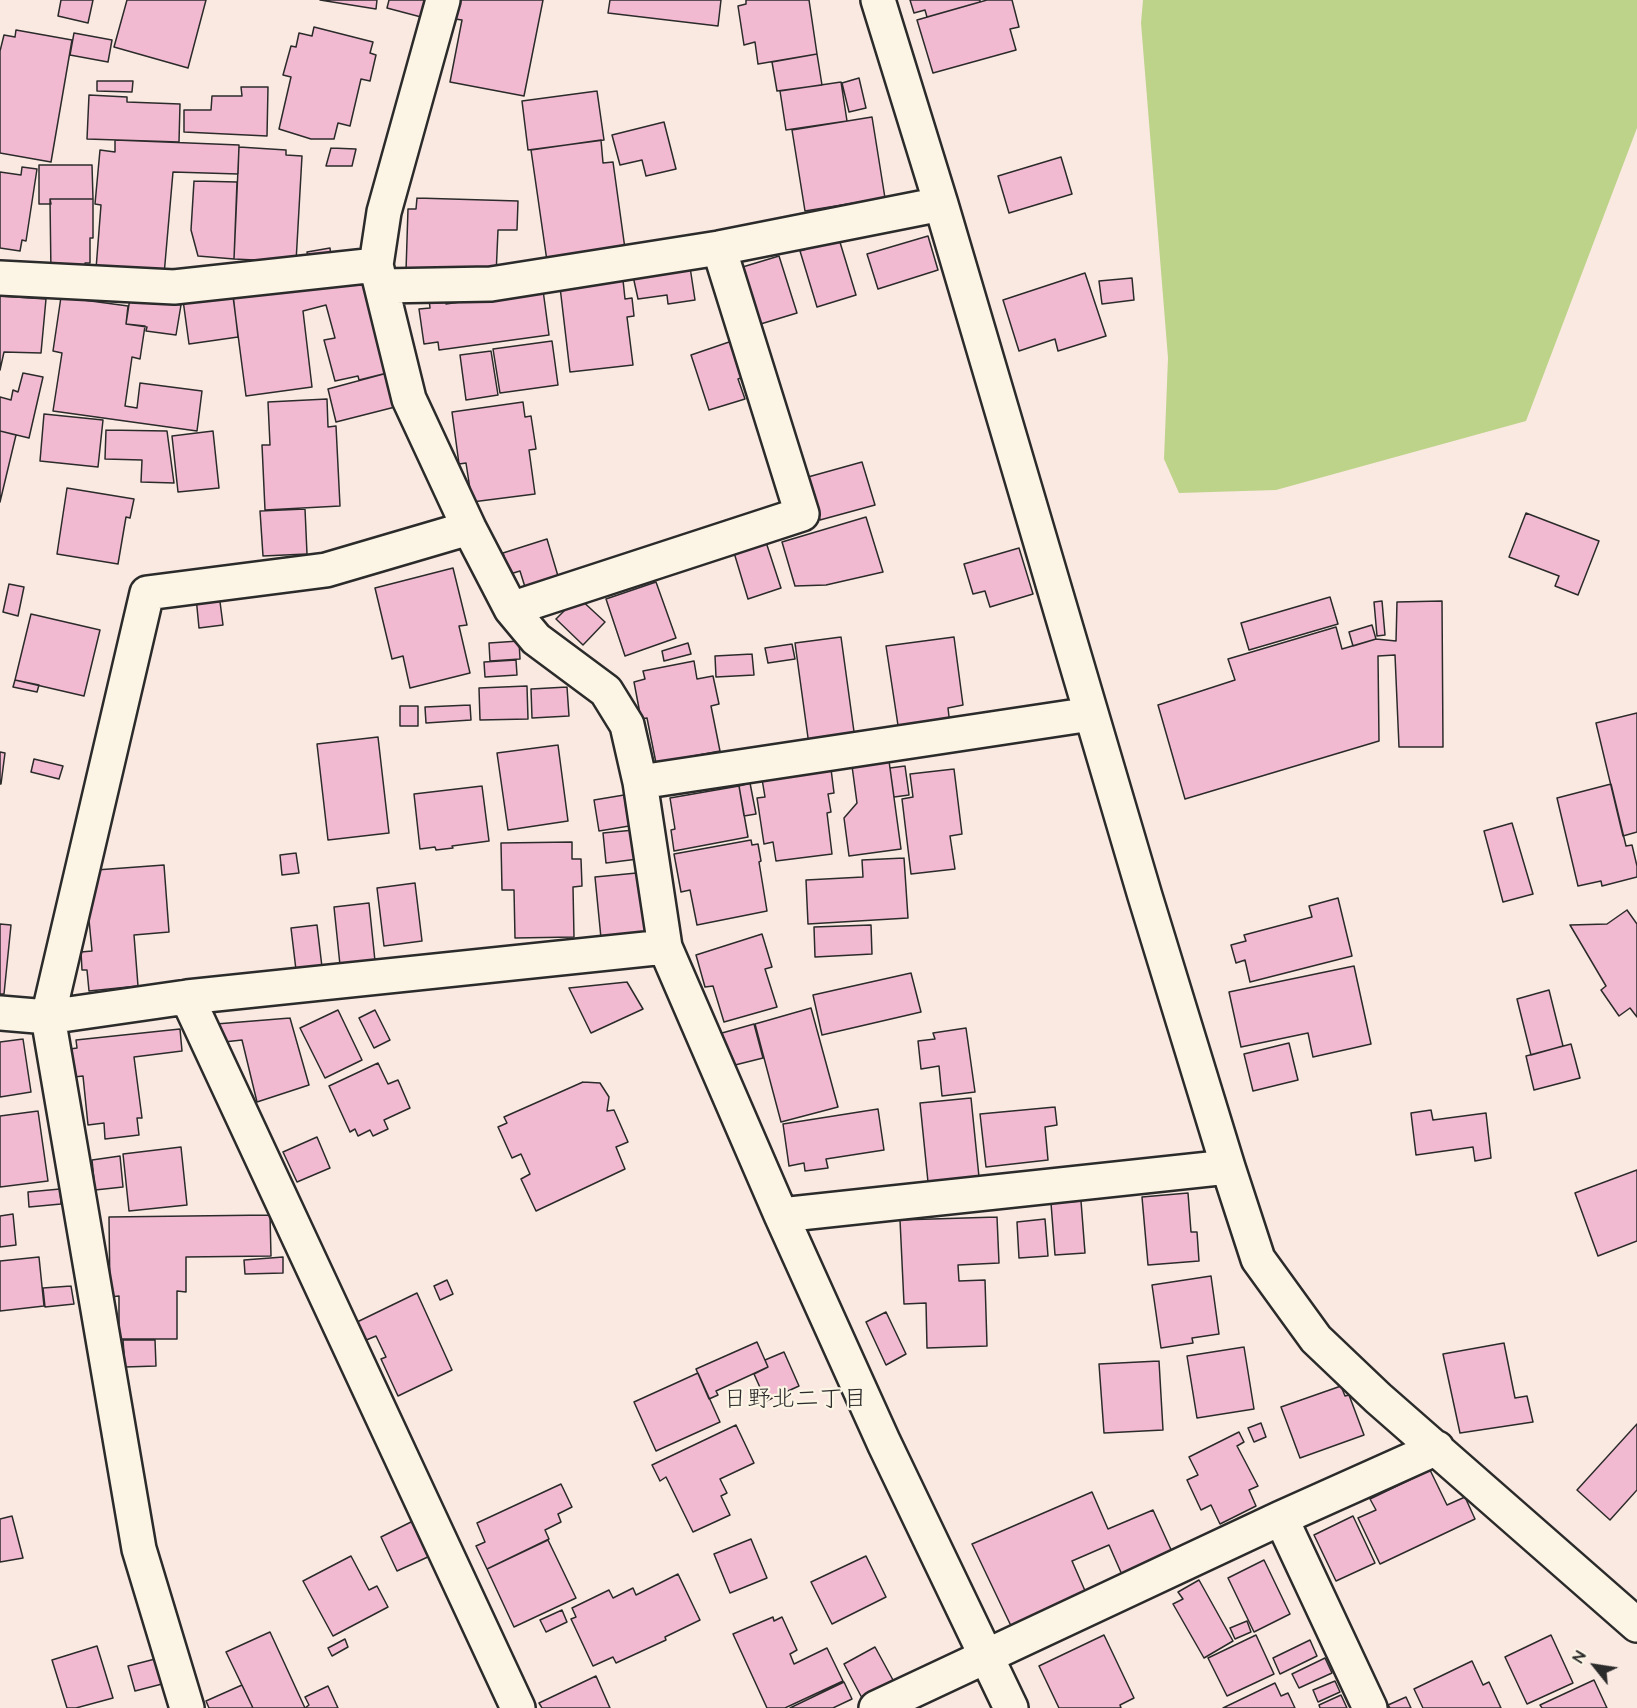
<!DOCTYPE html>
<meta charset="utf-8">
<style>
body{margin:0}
#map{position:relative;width:1637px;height:1708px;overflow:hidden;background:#fae9e1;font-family:"Architects Daughter",sans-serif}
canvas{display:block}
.north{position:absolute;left:1565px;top:1636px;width:60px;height:60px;-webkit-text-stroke:4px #fcf5e5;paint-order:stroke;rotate:300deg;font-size:16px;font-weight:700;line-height:24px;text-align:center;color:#2b2b2b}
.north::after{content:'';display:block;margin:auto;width:21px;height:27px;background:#2b2b2b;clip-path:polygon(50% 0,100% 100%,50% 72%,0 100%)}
</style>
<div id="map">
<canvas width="1637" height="1708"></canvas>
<div class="north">N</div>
</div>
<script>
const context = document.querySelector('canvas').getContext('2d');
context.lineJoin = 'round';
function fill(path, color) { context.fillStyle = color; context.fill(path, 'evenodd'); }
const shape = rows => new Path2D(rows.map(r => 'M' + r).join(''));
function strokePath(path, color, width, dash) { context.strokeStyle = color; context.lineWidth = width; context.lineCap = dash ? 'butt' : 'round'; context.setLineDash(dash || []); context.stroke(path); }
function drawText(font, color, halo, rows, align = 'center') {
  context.font = font + ' "Architects Daughter","Klee One",sans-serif'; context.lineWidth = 4.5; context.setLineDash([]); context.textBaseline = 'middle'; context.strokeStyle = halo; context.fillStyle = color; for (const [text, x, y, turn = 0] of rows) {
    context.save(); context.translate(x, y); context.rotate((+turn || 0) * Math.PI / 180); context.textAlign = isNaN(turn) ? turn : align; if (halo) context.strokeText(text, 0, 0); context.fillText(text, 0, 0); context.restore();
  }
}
fill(shape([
 [1143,0,1637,0,1637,128,1526,421,1276,490,1179,493,1164,459,1168,358,1141,23]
]), '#bdd38a');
const building = shape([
 [61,0,93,0,88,23,58,16,61,0],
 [127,0,206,0,188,68,114,47,127,0],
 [320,0,377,0,376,9,320,0],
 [389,0,426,0,421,17,387,8,389,0],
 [458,0,543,0,524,96,450,82,462,20,455,19,458,0],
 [610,0,721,0,718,26,608,13,610,0],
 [746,0,809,0,817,54,758,64,755,42,744,45,738,6,746,4,746,0],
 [910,0,980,0,980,2,927,17,925,10,914,13,910,0],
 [987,0,1012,0,1019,27,1010,29,1016,50,933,73,917,20,987,0],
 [314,27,373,42,370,53,376,55,370,81,361,79,350,126,338,123,334,139,311,139,279,129,291,77,283,75,291,46,296,47,299,33,312,36,314,27],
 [16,30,72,40,51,162,0,153,0,51,4,35,15,37,16,30],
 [74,33,112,40,108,62,70,55,74,33],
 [817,54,822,85,777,91,772,62,817,54],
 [859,78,866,108,849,112,842,83,859,78],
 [97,81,133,81,132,92,97,91,97,81],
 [841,82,847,121,786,130,780,91,841,82],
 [241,87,268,87,267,136,184,132,184,110,211,110,212,96,242,96,241,87],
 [597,91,604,140,528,150,522,101,597,91],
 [89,95,127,97,127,102,180,104,179,142,87,139,89,95],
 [872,117,885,198,805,211,792,130,872,117],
 [664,122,676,169,646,176,642,160,620,165,612,135,664,122],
 [115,140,239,145,238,174,173,172,164,275,96,269,101,205,95,204,100,150,115,152,115,140],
 [601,140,603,163,613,162,626,256,548,268,531,150,601,140],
 [239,147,286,150,286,155,302,156,296,262,234,259,239,147],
 [331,148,356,149,352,166,326,166,331,148],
 [1061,157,1072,194,1009,213,998,176,1061,157],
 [39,165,92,165,93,199,50,199,51,204,39,204,39,165],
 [22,167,37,169,26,241,22,240,20,251,0,248,0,172,21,175,22,167],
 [194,181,237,182,234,259,198,256,191,230,194,181],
 [417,198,518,201,517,230,498,230,496,275,406,271,408,209,416,209,417,198],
 [50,199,93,199,93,238,90,238,90,263,85,263,85,274,51,275,50,199],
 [928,236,938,270,878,289,867,254,928,236],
 [839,239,856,295,817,307,800,251,839,239],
 [330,248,331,257,309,260,307,252,330,248],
 [779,256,797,313,754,326,736,269,779,256],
 [690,267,695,300,668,304,667,295,638,299,633,276,690,267],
 [364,270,391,372,359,380,358,376,335,381,324,340,335,338,326,305,303,311,312,387,246,396,232,289,364,270],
 [1085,273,1106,336,1058,351,1055,339,1019,351,1003,300,1085,273],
 [1132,278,1134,300,1102,304,1099,281,1132,278],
 [623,280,625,299,632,298,634,316,627,317,633,365,570,372,560,287,623,280],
 [543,290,549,335,439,350,438,342,424,344,419,309,430,308,429,299,446,296,446,304,543,290],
 [233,294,238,337,189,344,183,300,233,294],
 [0,296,46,299,41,353,4,352,0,370,0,296],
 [61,297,128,306,126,324,145,326,140,359,132,357,125,406,137,408,140,383,202,391,197,431,53,411,62,353,53,351,61,297],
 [130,298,181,305,176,335,146,331,147,327,126,324,130,298],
 [735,340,747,376,738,379,745,399,709,410,691,355,735,340],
 [552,341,558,385,500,393,493,349,552,341],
 [491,351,498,395,466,400,460,355,491,351],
 [391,372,399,406,336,422,328,389,391,372],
 [23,373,43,377,29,438,0,431,0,397,11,400,13,390,18,392,23,373],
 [327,399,328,427,336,426,340,506,265,510,262,445,270,445,268,402,327,399],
 [523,402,525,417,531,416,536,449,529,450,535,494,472,502,466,463,459,464,452,412,523,402],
 [44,414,103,420,98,467,40,461,44,414],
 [106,430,167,431,174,483,141,482,142,460,105,459,106,430],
 [0,431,16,435,0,502,0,431],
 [213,431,219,488,178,492,172,436,213,431],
 [862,462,875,505,820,520,808,477,862,462],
 [67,488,134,499,130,518,126,517,118,564,57,554,67,488],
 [305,509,307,554,263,556,260,511,305,509],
 [1526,513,1599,541,1578,595,1555,586,1559,576,1509,557,1526,513],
 [866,517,883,572,826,585,795,586,782,542,866,517],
 [764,536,781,588,748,599,732,546,764,536],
 [547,539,558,576,525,587,520,571,510,574,503,553,547,539],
 [1019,548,1033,594,990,607,985,591,973,594,964,564,1019,548],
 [453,568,467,625,459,626,470,673,410,688,403,656,392,659,375,588,453,568],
 [656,582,676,638,625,656,606,599,656,582],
 [9,584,24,587,18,616,3,612,9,584],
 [219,594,223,625,199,628,196,597,219,594],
 [578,597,605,622,583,645,556,619,578,597],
 [1330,597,1338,624,1249,650,1241,623,1330,597],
 [1382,601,1385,635,1377,636,1374,602,1382,601],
 [1442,601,1443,747,1399,747,1395,655,1378,656,1379,741,1185,799,1158,705,1235,680,1228,659,1336,627,1342,649,1376,639,1396,641,1397,602,1442,601],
 [31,614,100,630,84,696,15,680,31,614],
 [1372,625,1376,639,1353,646,1349,632,1372,625],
 [841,637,855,739,809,745,795,643,841,637],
 [954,637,963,705,948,708,950,725,899,732,886,646,954,637],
 [519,641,520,659,490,661,489,643,519,641],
 [688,643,691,654,664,661,662,651,688,643],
 [792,644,795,659,768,663,765,648,792,644],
 [752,654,754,675,716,677,715,656,752,654],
 [516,660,517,675,485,677,484,662,516,660],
 [694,661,697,679,713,676,719,704,711,706,720,751,656,763,647,718,641,719,634,682,645,679,643,671,694,661],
 [15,680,39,685,37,692,13,687,15,680],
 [527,686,528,719,480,720,479,688,527,686],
 [567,687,569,716,532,718,531,689,567,687],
 [470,705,471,720,426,723,425,707,470,705],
 [400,706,418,706,418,726,400,726,400,706],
 [1637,713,1637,832,1623,836,1596,723,1637,713],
 [378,737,389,833,328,840,317,744,378,737],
 [558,745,568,821,508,830,497,753,558,745],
 [0,752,5,753,1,784,0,784,0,752],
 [34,759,63,766,59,779,31,772,34,759],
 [889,761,901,849,849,856,844,818,857,803,852,766,889,761],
 [905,766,909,795,894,797,890,768,905,766],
 [831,769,834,793,828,794,831,812,827,813,832,854,776,861,773,842,764,844,757,798,765,797,762,779,831,769],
 [954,769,962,834,950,836,955,869,911,874,902,799,913,797,910,774,954,769],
 [750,783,756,814,744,816,739,786,750,783],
 [1611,784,1626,846,1632,845,1637,866,1637,877,1602,886,1601,881,1578,886,1557,798,1611,784],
 [482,786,489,841,452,846,453,848,436,850,435,847,420,849,414,794,482,786],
 [739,786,748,837,674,851,671,830,675,829,670,798,739,786],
 [624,795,629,826,599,831,594,800,624,795],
 [1512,823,1533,894,1503,902,1484,831,1512,823],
 [634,830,638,859,606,863,603,833,634,830],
 [751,840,752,845,758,844,761,861,759,862,767,911,697,925,690,890,681,892,674,854,751,840],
 [572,842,572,859,581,859,582,886,573,887,574,937,515,938,514,890,502,890,501,843,572,842],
 [296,853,299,873,282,875,280,855,296,853],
 [904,858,908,918,808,924,806,880,863,877,862,860,904,858],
 [164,865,169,932,134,935,138,986,89,991,87,970,82,970,81,952,92,951,89,920,84,920,96,870,164,865],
 [647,872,653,932,601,938,595,877,647,872],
 [415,883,422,941,384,946,377,888,415,883],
 [1338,898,1352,956,1250,982,1245,960,1236,963,1231,945,1246,941,1244,935,1312,917,1309,906,1338,898],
 [369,903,375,961,340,965,334,907,369,903],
 [1627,910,1637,924,1637,1017,1630,1008,1619,1016,1601,990,1606,986,1570,925,1607,924,1627,910],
 [0,924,11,925,4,994,0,994,0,924],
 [317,925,322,967,296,970,291,928,317,925],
 [871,925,872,954,815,957,814,927,871,925],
 [762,934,772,967,765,969,777,1007,724,1022,713,986,705,987,696,955,762,934],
 [1354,966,1371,1044,1313,1057,1308,1033,1241,1047,1229,992,1354,966],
 [911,973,921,1012,822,1035,813,995,911,973],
 [627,982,643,1009,591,1033,569,988,627,982],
 [1549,990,1563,1046,1531,1055,1517,999,1549,990],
 [811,1008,838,1107,781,1122,755,1024,811,1008],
 [338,1010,362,1060,325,1078,300,1028,338,1010],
 [375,1010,390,1040,374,1048,359,1018,375,1010],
 [290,1018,309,1085,257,1102,242,1040,224,1042,216,1024,290,1018],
 [754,1024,763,1058,731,1066,722,1033,754,1024],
 [966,1028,975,1092,942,1096,939,1066,921,1069,918,1041,935,1039,933,1033,966,1028],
 [180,1029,182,1051,134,1057,142,1118,137,1118,139,1135,105,1139,104,1123,88,1125,83,1076,74,1077,70,1049,77,1048,76,1040,180,1029],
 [23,1039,31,1092,0,1097,0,1042,23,1039],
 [1289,1043,1298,1080,1253,1091,1244,1054,1289,1043],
 [1571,1044,1580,1078,1534,1090,1526,1056,1571,1044],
 [378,1063,388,1084,398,1080,410,1108,384,1120,388,1129,373,1136,370,1130,358,1136,355,1129,350,1132,329,1086,378,1063],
 [583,1082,600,1083,609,1097,607,1111,614,1110,628,1142,616,1147,625,1169,536,1211,521,1179,530,1174,521,1154,512,1158,498,1127,507,1123,504,1117,583,1082],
 [971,1098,979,1177,928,1182,920,1103,971,1098],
 [1055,1107,1057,1125,1045,1127,1048,1160,986,1167,980,1114,1055,1107],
 [878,1109,884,1150,826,1159,828,1168,805,1171,804,1163,789,1166,783,1124,878,1109],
 [1431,1110,1433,1120,1486,1113,1491,1158,1475,1161,1473,1147,1416,1155,1411,1113,1431,1110],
 [38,1111,48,1181,0,1187,0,1116,38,1111],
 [317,1137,330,1168,297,1182,283,1152,317,1137],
 [181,1147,187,1205,129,1211,123,1154,181,1147],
 [120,1156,123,1187,95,1190,92,1160,120,1156],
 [1637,1170,1637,1241,1598,1256,1575,1193,1637,1170],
 [60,1189,61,1204,29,1207,28,1192,60,1189],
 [1188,1193,1191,1232,1197,1232,1199,1261,1148,1265,1142,1197,1188,1193],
 [1081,1201,1085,1253,1055,1255,1051,1203,1081,1201],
 [13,1214,16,1245,0,1247,0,1216,13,1214],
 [270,1215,271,1256,186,1257,186,1292,177,1291,177,1339,119,1339,119,1296,110,1297,109,1217,270,1215],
 [997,1217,999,1263,958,1265,959,1281,985,1280,987,1346,927,1348,926,1303,904,1304,900,1220,997,1217],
 [1045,1219,1048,1256,1019,1258,1017,1222,1045,1219],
 [39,1257,44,1306,0,1311,0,1261,39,1257],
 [283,1257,283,1273,245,1274,244,1260,283,1257],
 [1211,1276,1219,1334,1192,1338,1193,1343,1161,1348,1152,1285,1211,1276],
 [447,1280,453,1294,440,1300,434,1286,447,1280],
 [71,1286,74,1304,45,1307,43,1288,71,1286],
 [417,1293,452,1370,398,1396,381,1359,386,1357,376,1336,364,1341,355,1323,417,1293],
 [886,1312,906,1354,886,1365,866,1322,886,1312],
 [123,1340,155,1340,156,1366,125,1367,123,1340],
 [757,1342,768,1367,716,1391,718,1395,709,1399,696,1369,757,1342],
 [1504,1343,1515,1398,1527,1396,1533,1422,1460,1433,1443,1354,1504,1343],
 [1244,1347,1254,1409,1197,1418,1187,1356,1244,1347],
 [784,1352,799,1386,766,1401,754,1374,768,1367,765,1360,784,1352],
 [1159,1361,1163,1430,1104,1433,1099,1364,1159,1361],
 [698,1373,720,1422,656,1451,634,1402,698,1373],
 [1341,1386,1345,1396,1349,1395,1364,1435,1300,1458,1281,1407,1341,1386],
 [1261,1423,1266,1437,1254,1442,1248,1428,1261,1423],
 [1637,1424,1637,1490,1610,1520,1577,1490,1637,1424],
 [736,1425,754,1463,720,1479,727,1493,721,1496,730,1515,693,1532,666,1477,660,1481,652,1465,736,1425],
 [1239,1432,1244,1442,1237,1446,1258,1486,1249,1490,1256,1506,1220,1524,1211,1505,1201,1510,1187,1480,1198,1475,1189,1457,1239,1432],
 [1430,1470,1447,1505,1465,1497,1475,1519,1380,1564,1358,1518,1376,1510,1370,1499,1430,1470],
 [561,1484,572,1507,558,1514,561,1522,545,1530,549,1539,487,1569,476,1546,485,1542,477,1523,561,1484],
 [1092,1492,1108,1529,1153,1510,1173,1554,1123,1577,1109,1545,1072,1561,1086,1593,1012,1628,972,1544,1092,1492],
 [12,1516,23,1558,0,1562,0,1519,12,1516],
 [1353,1516,1375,1563,1336,1581,1314,1535,1353,1516],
 [413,1521,430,1556,397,1571,381,1537,413,1521],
 [751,1539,767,1578,730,1593,714,1554,751,1539],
 [548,1540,576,1598,514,1627,487,1569,548,1540],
 [351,1556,369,1590,377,1586,388,1607,333,1636,303,1581,351,1556],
 [866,1556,886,1597,832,1624,811,1582,866,1556],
 [1264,1560,1290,1614,1254,1632,1228,1578,1264,1560],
 [678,1574,700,1620,665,1637,666,1640,616,1663,613,1657,593,1666,571,1619,576,1617,572,1608,609,1590,613,1598,633,1588,636,1595,678,1574],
 [1199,1580,1233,1641,1204,1658,1173,1604,1183,1599,1178,1592,1199,1580],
 [562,1610,567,1622,546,1632,540,1620,562,1610],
 [773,1617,774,1621,782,1617,797,1650,790,1654,794,1664,827,1648,843,1681,785,1708,767,1708,733,1634,773,1617],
 [1247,1621,1251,1632,1235,1639,1230,1628,1247,1621],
 [270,1632,305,1708,253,1708,226,1652,270,1632],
 [1104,1635,1134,1698,1120,1705,1121,1708,1059,1708,1039,1666,1104,1635],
 [1256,1635,1274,1674,1227,1696,1208,1658,1256,1635],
 [1551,1635,1573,1683,1527,1704,1505,1657,1551,1635],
 [345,1639,348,1647,332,1656,328,1648,345,1639],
 [1310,1640,1317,1656,1280,1674,1273,1658,1310,1640],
 [97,1646,113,1698,76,1708,67,1708,52,1660,97,1646],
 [875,1647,893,1680,862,1698,844,1664,875,1647],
 [1325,1658,1332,1673,1299,1688,1292,1674,1325,1658],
 [155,1659,162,1684,135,1691,128,1666,155,1659],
 [1472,1661,1483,1685,1489,1682,1501,1708,1423,1708,1414,1689,1472,1661],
 [596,1676,610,1708,542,1708,539,1703,596,1676],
 [1594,1680,1607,1708,1542,1708,1540,1705,1594,1680],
 [1335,1681,1340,1692,1318,1702,1313,1690,1335,1681],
 [844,1682,852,1699,833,1708,790,1708,844,1682],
 [1275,1683,1281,1696,1288,1693,1295,1708,1223,1708,1275,1683],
 [242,1685,253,1708,209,1708,206,1701,242,1685],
 [328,1686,338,1708,305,1708,309,1705,305,1697,328,1686],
 [1341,1695,1347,1708,1320,1708,1319,1705,1341,1695],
 [1406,1697,1411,1708,1390,1708,1388,1705,1406,1697]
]);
fill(building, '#f2bad0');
strokePath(building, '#2b2b2b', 1.5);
const minor = shape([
 [443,0,384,212,376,265,409,399,469,528,511,609,536,639,606,691,627,725,640,782,665,947,781,1215,884,1443,1011,1708],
 [878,0,941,204,1145,896,1228,1167,1258,1259,1316,1339,1378,1398,1637,1625],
 [0,278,174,287,376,265],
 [382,286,491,284,719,248,941,204],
 [511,609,802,514,719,248],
 [640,782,1091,714],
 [187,997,518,1708],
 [0,1013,48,1017,187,997,665,947],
 [781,1215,1228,1167],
 [1281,1518,1370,1708],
 [187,1708,139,1549,48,1017,147,593,326,570,469,528],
 [876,1708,1281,1518,1437,1448]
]);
strokePath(minor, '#2b2b2b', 38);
strokePath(minor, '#fcf5e5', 33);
drawText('24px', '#2b2b2b', '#fcf5e5', [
 ["日野北二丁目",795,1401]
]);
</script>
